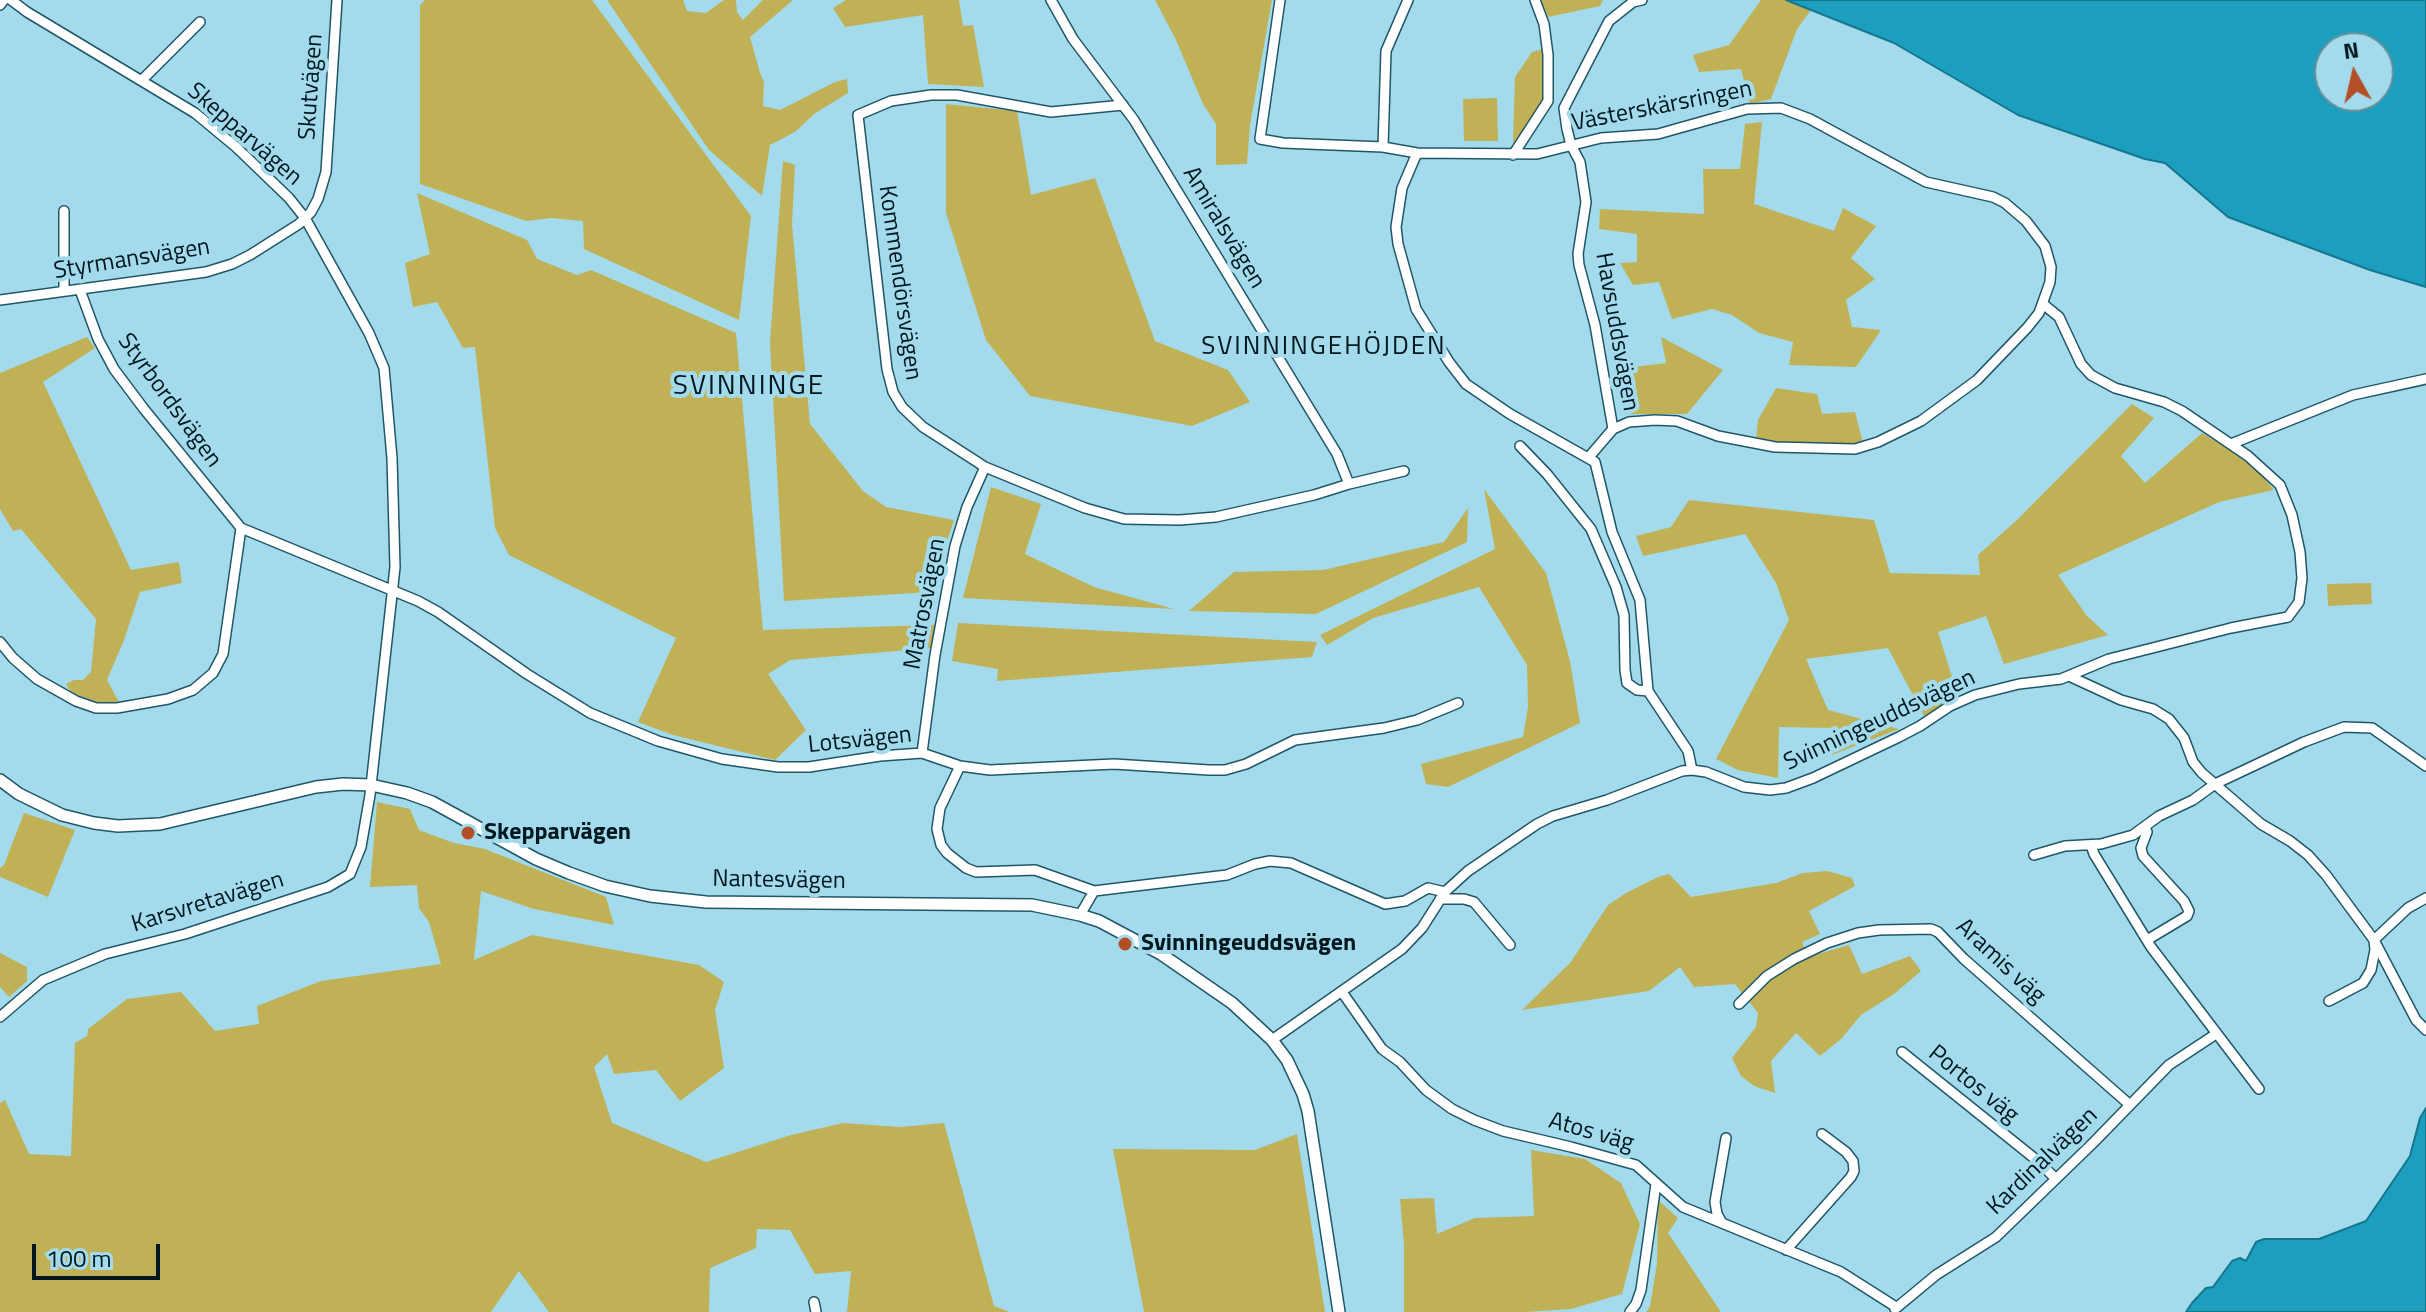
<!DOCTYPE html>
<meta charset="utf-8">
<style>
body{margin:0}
#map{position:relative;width:2426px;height:1312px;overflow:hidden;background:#a3dbed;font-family:"Titillium Web",sans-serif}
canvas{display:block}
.north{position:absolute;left:2314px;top:32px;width:80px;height:80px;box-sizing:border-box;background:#a3dbed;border:2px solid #638d9a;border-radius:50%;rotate:352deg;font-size:22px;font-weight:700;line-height:32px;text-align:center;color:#02171e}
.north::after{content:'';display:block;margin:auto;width:28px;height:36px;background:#b54e27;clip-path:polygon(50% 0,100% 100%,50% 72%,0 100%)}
.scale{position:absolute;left:32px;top:1244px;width:128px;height:36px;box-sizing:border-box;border:4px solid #02171e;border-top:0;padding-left:10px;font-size:24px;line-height:28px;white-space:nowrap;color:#02171e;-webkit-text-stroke:6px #a3dbed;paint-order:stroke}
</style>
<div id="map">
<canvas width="2426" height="1312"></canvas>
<div class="north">N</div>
<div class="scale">100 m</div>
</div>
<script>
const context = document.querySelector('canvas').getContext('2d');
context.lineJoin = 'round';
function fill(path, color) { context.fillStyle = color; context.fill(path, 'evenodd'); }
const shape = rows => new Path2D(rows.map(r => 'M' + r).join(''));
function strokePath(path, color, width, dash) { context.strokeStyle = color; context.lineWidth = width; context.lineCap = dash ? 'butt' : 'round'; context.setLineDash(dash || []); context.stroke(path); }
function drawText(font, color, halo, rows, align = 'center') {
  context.font = font + ' "Titillium Web",sans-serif'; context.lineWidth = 8; context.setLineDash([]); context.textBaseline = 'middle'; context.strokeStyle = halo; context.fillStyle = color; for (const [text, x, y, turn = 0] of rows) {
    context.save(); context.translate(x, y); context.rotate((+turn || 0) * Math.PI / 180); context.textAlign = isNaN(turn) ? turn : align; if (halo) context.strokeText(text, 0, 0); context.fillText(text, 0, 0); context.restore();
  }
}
fill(shape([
 [425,0,592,0,751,216,739,320,584,249,583,221,552,218,526,221,420,184,420,5],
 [607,0,683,0,687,11,706,13,724,0,736,0,737,12,743,20,763,0,793,0,750,37,760,73,764,82,763,106,780,110,835,82,847,79,848,93,814,114,795,132,770,145,762,196,709,150],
 [846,0,959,0,963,26,973,25,984,87,928,84,923,15,845,27,833,8],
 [1155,0,1272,0,1250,125,1247,164,1216,165,1216,124,1203,104,1176,40],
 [1541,0,1603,0,1600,6,1548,17],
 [1761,0,1786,0,1811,10,1797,29,1771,99,1750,104,1741,69,1699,72,1693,55,1729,45],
 [1543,49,1543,101,1513,144,1515,77,1532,52],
 [1497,98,1498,141,1464,141,1463,99],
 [946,104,1017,111,1031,195,1095,178,1155,341,1228,370,1250,402,1192,426,1030,396,986,340,946,213],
 [1762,122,1754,204,1834,231,1843,208,1876,226,1851,258,1875,279,1846,300,1852,327,1881,330,1856,367,1789,365,1793,342,1759,333,1732,315,1712,309,1672,319,1659,282,1633,285,1620,263,1637,262,1637,234,1599,229,1600,209,1704,214,1703,169,1740,169,1745,124],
 [783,161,795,165,792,224,810,424,863,491,886,507,954,520,930,592,784,601,770,342],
 [417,193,527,240,537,259,577,275,591,270,736,333,763,630,935,625,933,648,790,660,768,674,806,730,775,760,673,735,638,722,676,638,509,555,495,528,475,347,463,348,437,302,413,307,405,263,430,254],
 [87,337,95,348,43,382,131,570,179,562,182,583,140,592,124,640,107,680,119,702,100,703,88,699,71,692,66,684,74,680,83,680,91,672,96,619,21,529,13,531,0,509,0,373],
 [1661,337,1723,370,1687,414,1631,414,1618,369,1666,363],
 [1776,388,1817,394,1822,414,1855,412,1863,443,1826,446,1794,446,1756,439,1758,420],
 [2132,404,2154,418,2121,456,2145,483,2202,433,2249,461,2274,490,2219,502,2058,575,2087,616,2108,635,2004,664,1986,616,1938,632,1958,696,1924,716,1888,648,1806,659,1828,710,1899,729,1832,755,1831,728,1779,727,1778,778,1738,770,1716,759,1789,620,1776,583,1745,534,1643,556,1636,536,1671,527,1689,500,1874,520,1890,573,1980,575,1978,555,2017,520],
 [991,487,1041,504,1025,554,1094,587,1174,609,963,598],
 [1484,489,1546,573,1570,661,1580,723,1448,787,1426,784,1421,764,1523,737,1528,707,1527,665,1479,587,1373,618,1327,645,1320,635,1495,549],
 [1468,508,1467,542,1316,614,1189,611,1234,572,1323,570,1444,542],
 [2371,583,2372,604,2328,606,2327,584],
 [958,623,1317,642,1312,657,997,681,998,669,952,661],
 [377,802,410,809,419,830,454,843,485,849,606,897,614,925,534,909,481,891,474,960,532,935,699,965,724,982,715,1010,724,1068,680,1101,656,1070,614,1074,607,1054,594,1067,612,1123,706,1162,791,1135,843,1123,900,1127,944,1123,994,1306,1010,1312,847,1312,851,1271,815,1274,790,1230,757,1229,756,1248,710,1268,709,1312,549,1312,519,1271,491,1312,0,1312,0,1103,5,1100,29,1154,71,1156,75,1043,87,1036,88,1029,127,999,181,992,215,1031,259,1024,257,1006,321,981,441,964,429,922,419,908,417,885,370,887],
 [24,813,75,830,48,897,0,877,0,868,4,865],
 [1827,871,1852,878,1855,886,1809,911,1820,934,1802,942,1808,957,1849,945,1862,974,1910,956,1921,971,1894,994,1861,1015,1841,1039,1820,1056,1796,1033,1771,1061,1775,1093,1754,1086,1741,1076,1732,1058,1756,1027,1758,1013,1735,984,1694,987,1680,967,1649,991,1522,1010,1570,963,1608,905,1626,893,1658,877,1669,874,1691,897,1776,883,1803,873],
 [0,953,27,967,27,981,9,997,0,987],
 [1297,1134,1325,1312,1144,1312,1113,1149,1255,1150],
 [1531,1150,1585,1159,1621,1183,1640,1224,1622,1294,1571,1309,1526,1312,1404,1312,1404,1245,1400,1199,1434,1198,1437,1234,1475,1218,1534,1216],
 [1658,1200,1678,1218,1668,1233,1721,1312,1646,1312,1650,1307,1657,1263]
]), '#c0b156');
const water = shape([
 [1786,0,2426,0,2426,287,2370,270,2228,217,2165,163,2145,159,2018,115,1894,43,1786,0],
 [2378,48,2378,96,2330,96,2330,48,2378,48],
 [2426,1108,2426,1312,2186,1312,2192,1303,2206,1288,2213,1287,2232,1261,2240,1258,2246,1261,2256,1242,2264,1239,2319,1239,2366,1221,2410,1156,2420,1118,2426,1108]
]);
fill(water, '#1c9fbf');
strokePath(water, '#14768f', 2);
const minor = shape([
 [1051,0,1073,39,1134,120,1337,454,1349,484],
 [1280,0,1260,139,1283,143,1383,147,1417,153],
 [0,5,4,0],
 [142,80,200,22],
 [1123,105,1051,112,957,95,931,95,891,101,858,115,887,369,893,392,902,407,923,427,985,467,1085,508,1124,519,1180,520,1216,517,1314,495,1349,484,1404,471],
 [1383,147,1386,51,1408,0],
 [1513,155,1548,101,1548,55,1544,24,1535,0],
 [80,290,98,339,114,369,144,409,241,528,418,601,438,612,527,674,590,713,658,741,722,759,778,767,809,767,880,756,922,753,960,766,990,770,1114,764,1209,770,1225,770,1246,764,1295,740,1384,728,1417,720,1458,703],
 [64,291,64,211],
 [0,300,206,272,232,264,250,255,299,224,311,212,318,199,326,172,337,0],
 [1613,429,1629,422,1655,420,1677,421,1718,436,1775,447,1855,449,1878,442,1921,421,1977,380,2027,328,2039,313,2050,282,2051,267,2045,246,2026,221,2005,203,1993,197,1926,182,1810,119,1781,108,1747,109,1658,134,1601,138,1537,154,1417,153,1402,188,1396,227,1398,244,1416,309,1449,362,1466,384,1510,414,1595,462,1612,532,1640,600,1648,691,1688,751,1692,770],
 [2231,444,2353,395,2426,379],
 [1520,446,1547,474,1591,529,1616,587,1624,615,1625,670,1627,683,1637,690,1648,691],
 [1589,457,1613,429,1595,325,1579,265,1578,254,1586,202,1580,162,1571,145,1567,129,1564,108,1609,21,1633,2,1642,0],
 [0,642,13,658,37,679,76,701,96,708,117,708,168,699,193,690,213,673,223,654,241,528],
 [2069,676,2121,700,2153,709,2169,719,2184,738,2193,762,2202,773,2261,824,2290,841,2308,855,2326,875,2374,940,2416,1020,2426,1030],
 [922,753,935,655,955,546,967,507,985,467],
 [960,766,940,808,937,829,941,845,947,853,966,868,976,872,1035,870,1094,891,1227,875,1255,864,1270,861,1291,863,1385,904,1405,901,1428,888,1445,892],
 [2145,827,2147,832,2141,848,2143,856,2184,901,2189,911,2187,916,2147,940],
 [2091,845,2094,854,2151,947,2259,1089],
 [2034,855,2065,846,2101,844,2133,835,2159,816,2193,800,2215,784,2304,742,2344,727,2372,728,2426,766],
 [1440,899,1464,899,1474,902,1510,945],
 [1080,915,1094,891],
 [1342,992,1382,1049,1400,1062,1426,1090,1452,1109,1474,1120,1503,1131,1571,1147,1636,1165,1683,1207,1841,1272,1896,1307],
 [2329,1001,2363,983,2371,970,2375,950,2374,940,2408,908,2426,898],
 [1739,1004,1767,976,1794,959,1827,943,1858,933,1879,930,1931,929,1938,932,1964,959,2130,1105],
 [0,1017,43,980,105,954,185,934,328,887,350,874,361,847,370,795,395,567,392,458,384,368,369,333,305,218,289,198,236,147,195,113,27,12,11,0],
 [1272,1040,1402,949,1422,928,1445,892,1468,871,1537,824,1553,816,1607,800,1682,771,1692,770,1706,772,1744,787,1770,790,1786,788,1813,778,1899,737,1920,726,1950,706,1975,695,2019,684,2061,679,2109,659,2231,628,2288,617,2299,602,2302,578,2300,552,2292,515,2280,485,2248,456,2182,411,2164,402,2115,388,2091,375,2081,364,2059,317,2043,304],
 [1902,1052,2039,1162,2056,1179],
 [1722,1223,1717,1214,1715,1202,1726,1138],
 [1786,1250,1851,1177,1854,1171,1853,1161,1846,1152,1822,1134],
 [814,1302,816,1312],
 [1895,1309,1936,1275,1996,1237,2093,1143,2169,1065,2216,1034],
 [1630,1312,1636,1304,1641,1290,1656,1184]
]);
const tertiary = shape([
 [0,780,19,794,62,815,94,823,118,826,160,824,316,787,343,784,371,785,407,793,432,802,536,859,569,873,605,886,650,896,706,902,1032,905,1080,915,1099,921,1161,954,1232,1003,1272,1040,1287,1060,1303,1094,1308,1111,1339,1312]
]);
strokePath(minor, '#205767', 12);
strokePath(tertiary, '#205767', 14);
strokePath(minor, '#fff', 9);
strokePath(tertiary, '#fff', 11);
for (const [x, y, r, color] of [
 [468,833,8,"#b54e27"],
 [1125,944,8,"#b54e27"]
]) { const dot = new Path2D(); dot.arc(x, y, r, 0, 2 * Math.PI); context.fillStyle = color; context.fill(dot); strokePath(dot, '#a3dbed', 3); }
drawText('24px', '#02171e', '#a3dbed', [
 ["Skutvägen",312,87,-86],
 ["Västerskärsringen",1662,107,-11],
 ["Skepparvägen",244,135,41],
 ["Amiralsvägen",1223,228,59],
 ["Styrmansvägen",132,260,-9],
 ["Kommendörsvägen",899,283,82],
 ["Havsuddsvägen",1616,332,80],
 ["Styrbordsvägen",169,401,54],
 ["Matrosvägen",926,604,-79],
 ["Svinningeuddsvägen",1880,721,-25],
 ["Lotsvägen",860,741,-6],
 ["Nantesvägen",779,881,1],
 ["Karsvretavägen",208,903,-17],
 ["Aramis väg",2000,962,43],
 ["Portos väg",1973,1085,39],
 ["Atos väg",1591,1133,16],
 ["Kardinalvägen",2043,1162,-44]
]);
drawText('bold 24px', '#02171e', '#a3dbed', [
 ["Skepparvägen",484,833],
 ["Svinningeuddsvägen",1141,944]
], 'left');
context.letterSpacing = '2px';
drawText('26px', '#02171e', '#a3dbed', [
 ["SVINNINGEHÖJDEN",1324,348]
]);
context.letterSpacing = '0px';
context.letterSpacing = '2px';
drawText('28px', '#02171e', '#a3dbed', [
 ["SVINNINGE",749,387]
]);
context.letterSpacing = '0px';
</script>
